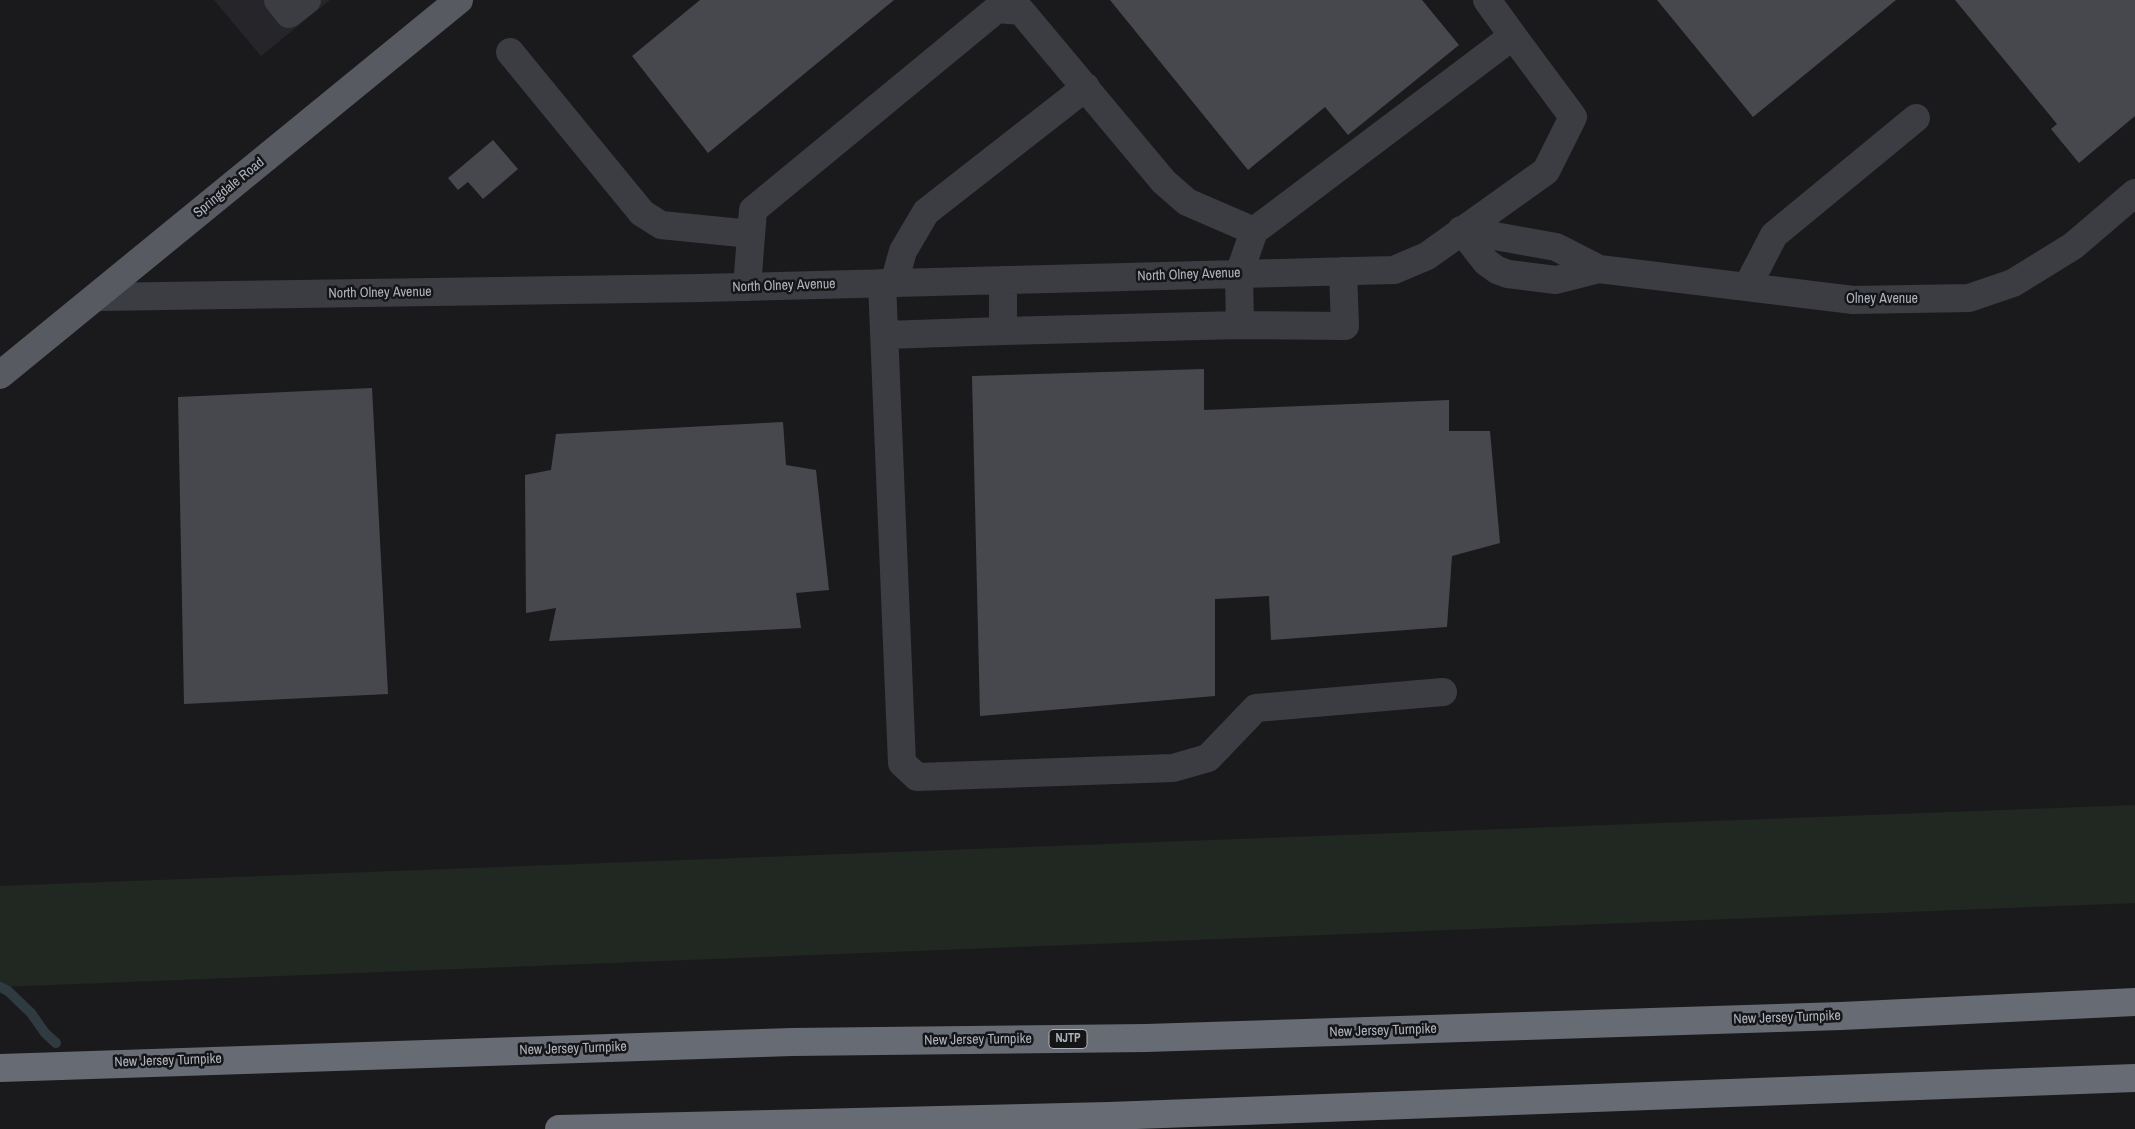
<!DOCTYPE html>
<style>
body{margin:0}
canvas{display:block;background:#1a1a1d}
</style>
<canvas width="2135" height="1129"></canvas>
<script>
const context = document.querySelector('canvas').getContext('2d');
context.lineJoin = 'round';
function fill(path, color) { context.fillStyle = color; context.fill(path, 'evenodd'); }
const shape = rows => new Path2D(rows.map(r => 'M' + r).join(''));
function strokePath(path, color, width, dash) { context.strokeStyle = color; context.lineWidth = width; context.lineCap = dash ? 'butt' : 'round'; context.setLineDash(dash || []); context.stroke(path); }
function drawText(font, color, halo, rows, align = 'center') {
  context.font = font + ' "Archivo Narrow",sans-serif'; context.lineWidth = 5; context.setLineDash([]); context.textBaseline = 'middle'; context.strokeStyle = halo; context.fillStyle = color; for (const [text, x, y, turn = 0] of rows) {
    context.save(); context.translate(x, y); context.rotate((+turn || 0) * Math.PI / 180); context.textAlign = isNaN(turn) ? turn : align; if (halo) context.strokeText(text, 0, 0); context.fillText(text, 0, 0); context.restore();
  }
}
fill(shape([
 [214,0,330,0,261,56]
]), '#26262a');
fill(shape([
 [2135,805,2135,903,0,987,0,886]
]), '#202821');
strokePath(shape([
 [0,987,8,991,31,1013,45,1033,56,1043]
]), '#303a41', 10);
fill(shape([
 [700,0,894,0,708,153,632,56],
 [1110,0,1422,0,1459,45,1348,135,1325,107,1248,170],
 [1657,0,1896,0,1753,117],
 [1955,0,2135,0,2135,116,2079,163,2051,129,2057,124],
 [493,140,518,169,483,199,468,182,458,190,448,178],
 [1204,369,1204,410,1449,400,1449,431,1490,431,1500,543,1452,556,1447,627,1271,640,1269,596,1215,599,1215,696,980,716,972,376],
 [372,388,388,694,184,704,178,397],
 [783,422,786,465,816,470,829,590,796,593,801,628,549,641,556,608,526,613,525,475,551,470,556,434]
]), '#47484d');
strokePath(shape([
 [278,0,289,14,307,0],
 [510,52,642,213,661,225,751,234],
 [1599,269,1556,280,1508,274,1497,270,1486,262,1461,230,1556,247,1599,269,1853,300,1969,298,2013,283,2073,246,2135,193],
 [882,283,902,763,917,777,1173,768,1208,758,1256,708,1443,692],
 [894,283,903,251,926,212,1086,87],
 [747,287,753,210,997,9,1021,11,1164,182,1187,202,1254,231],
 [1747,287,1774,235,1916,118],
 [96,297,702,288,1394,270,1427,256,1546,171,1573,117,1513,36],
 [1240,325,1345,326,1343,271],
 [1003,331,1240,325,1239,274,1254,231,1513,36,1487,0],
 [885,335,1003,331,1003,280]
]), '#3b3d42', 28);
strokePath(shape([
 [0,375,459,0]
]), '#575a61', 28);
strokePath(shape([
 [0,1068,792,1042,1146,1038,1841,1016,2135,1002],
 [559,1129,1109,1116,2135,1078]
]), '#676b73', 28);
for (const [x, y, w] of [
 [1068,1039,38]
]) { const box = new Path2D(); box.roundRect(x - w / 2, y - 9.5, w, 19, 4); context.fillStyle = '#151518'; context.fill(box); strokePath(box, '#adb2bc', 1); }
drawText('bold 12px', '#adb2bc', null, [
 ["NJTP",1068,1039]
]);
drawText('14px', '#adb2bc', '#151518', [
 ["Springdale Road",229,188,-39],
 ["North Olney Avenue",1189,275,-2],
 ["North Olney Avenue",784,286,-2],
 ["North Olney Avenue",380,293,-1],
 ["Olney Avenue",1882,299],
 ["New Jersey Turnpike",1787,1018,-2],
 ["New Jersey Turnpike",1383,1031,-2],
 ["New Jersey Turnpike",978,1040,-1],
 ["New Jersey Turnpike",573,1049,-2],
 ["New Jersey Turnpike",168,1061,-2]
]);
</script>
